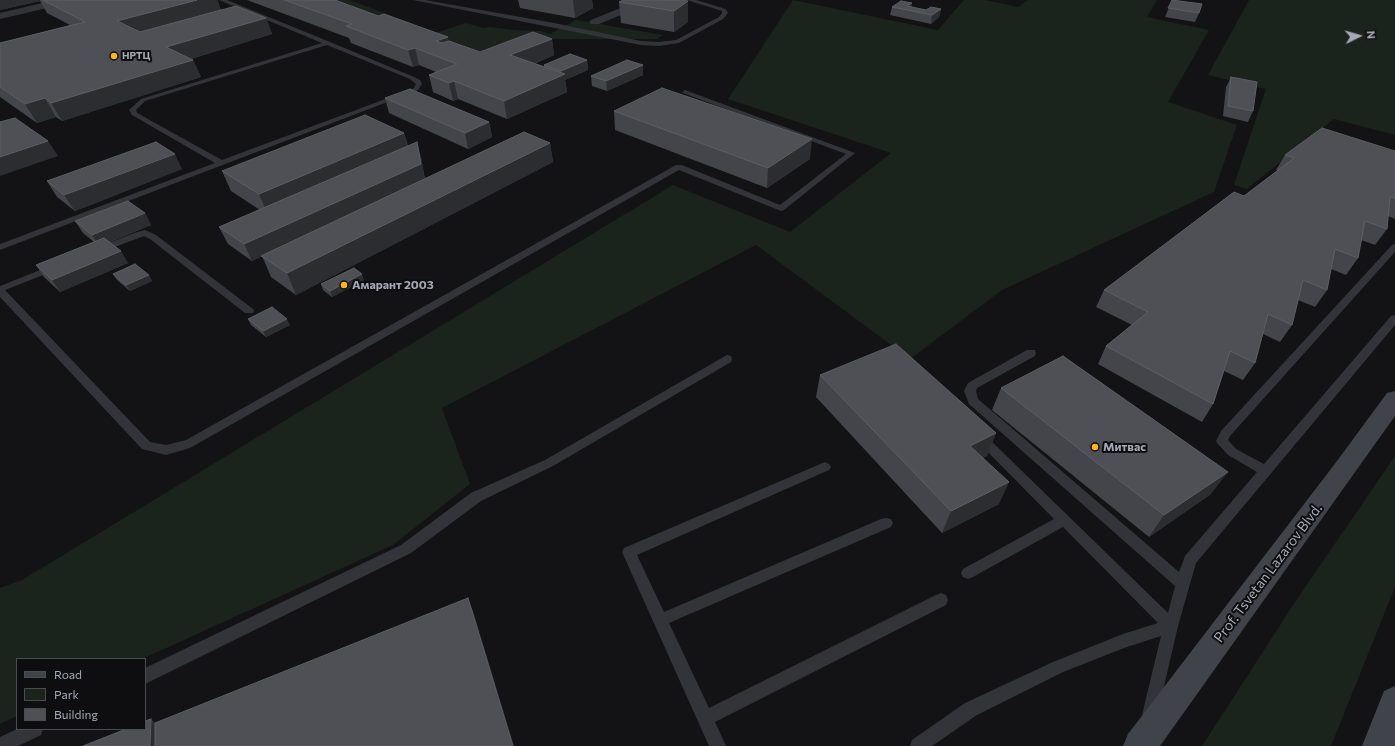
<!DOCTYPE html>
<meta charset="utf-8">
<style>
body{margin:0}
#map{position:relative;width:1395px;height:746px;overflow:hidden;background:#131315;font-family:Commissioner,sans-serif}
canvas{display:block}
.legend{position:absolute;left:16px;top:658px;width:130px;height:72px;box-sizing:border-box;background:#0e0e10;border:1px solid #4a4c52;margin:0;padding:5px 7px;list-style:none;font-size:12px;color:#a3a9b6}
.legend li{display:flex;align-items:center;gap:8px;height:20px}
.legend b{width:20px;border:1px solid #4a4c52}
.north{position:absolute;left:1339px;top:16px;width:40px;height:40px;-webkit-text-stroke:3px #0e0e10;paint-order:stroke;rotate:85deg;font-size:11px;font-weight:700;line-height:16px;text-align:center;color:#a3a9b6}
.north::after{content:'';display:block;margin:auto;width:14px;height:18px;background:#a3a9b6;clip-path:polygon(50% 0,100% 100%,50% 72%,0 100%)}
</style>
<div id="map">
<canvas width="1395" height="746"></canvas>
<ul class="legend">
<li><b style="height:5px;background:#41434a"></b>Road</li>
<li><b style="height:11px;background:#1a231c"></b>Park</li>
<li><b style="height:11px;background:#4e5056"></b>Building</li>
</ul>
<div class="north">N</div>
</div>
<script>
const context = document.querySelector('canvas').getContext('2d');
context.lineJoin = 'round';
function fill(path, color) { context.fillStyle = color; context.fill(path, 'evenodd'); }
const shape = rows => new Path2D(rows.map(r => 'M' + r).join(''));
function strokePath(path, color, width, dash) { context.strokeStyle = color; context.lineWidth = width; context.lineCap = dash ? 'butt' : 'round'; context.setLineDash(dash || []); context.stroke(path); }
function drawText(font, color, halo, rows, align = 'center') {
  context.font = font + ' Commissioner,sans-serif'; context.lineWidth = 4; context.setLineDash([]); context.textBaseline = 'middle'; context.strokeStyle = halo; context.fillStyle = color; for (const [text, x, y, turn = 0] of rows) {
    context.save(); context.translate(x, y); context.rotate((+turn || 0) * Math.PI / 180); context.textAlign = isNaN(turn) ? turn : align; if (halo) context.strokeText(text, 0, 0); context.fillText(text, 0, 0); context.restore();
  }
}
fill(shape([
 [312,0,350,0,436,33,466,23,484,28,489,27,514,30,541,31,550,34,576,20,663,35,657,39,542,39,484,61],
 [793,0,938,30,964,0,985,0,1018,7,1028,0,1157,0,1147,17,1209,30,1168,102,1237,125,1214,192,1002,290,910,359,756,245,442,408,470,484,393,545,142,659,17,659,17,716,0,724,0,588,22,580,673,185,790,232,891,153,728,99],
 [1249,0,1395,0,1395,135,1334,119,1247,189,1234,185,1266,89,1208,75],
 [1395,456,1395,587,1331,746,1202,746,1295,602]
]), '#1a231c');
fill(shape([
 [219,0,227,0,330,42,414,77,420,80,422,84,418,90,411,93,0,250,0,244,215,163,132,115,129,110,141,99,322,43,219,0],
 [327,45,410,79,416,84,414,88,407,91,222,160,137,113,136,110,145,101,327,45],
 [413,0,425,0,554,23,641,41,659,42,676,40,719,17,722,13,722,11,687,0,696,0,726,9,728,13,723,19,679,43,659,46,641,45,413,0],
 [685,90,855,153,784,210,781,211,679,170,190,448,166,455,142,449,0,297,0,286,50,266,56,266,58,268,56,270,5,290,150,442,166,445,186,440,676,165,682,165,780,205,846,154,683,93,682,92,685,90],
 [145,230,156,235,253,309,254,311,253,313,245,313,150,239,144,236,102,252,96,252,94,250,96,248,134,233,145,230],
 [1395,244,1395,252,1230,436,1228,440,1236,449,1264,464,1391,316,1395,315,1395,325,1196,563,1178,626,1156,721,1150,723,1144,721,1142,715,1161,636,1124,648,1063,672,977,715,932,746,910,746,912,740,965,703,1053,662,1123,634,1158,623,1063,527,973,577,968,579,963,577,961,573,963,569,1054,519,976,440,974,437,976,434,980,433,984,434,1168,613,1175,586,969,404,964,391,968,383,1027,350,1035,350,1036,353,1035,356,977,388,976,391,978,399,1179,572,1185,556,1257,472,1228,455,1218,444,1216,441,1221,431,1392,245,1395,244],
 [727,355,731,356,732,359,731,362,553,466,481,501,411,553,145,684,145,668,401,545,471,493,545,460,727,355],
 [825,462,829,464,831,467,829,470,637,555,664,612,881,519,886,518,891,519,893,523,891,527,669,623,709,708,936,595,941,593,946,595,948,600,946,605,715,722,726,746,709,746,622,552,624,548,825,462],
 [17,729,43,729,41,735,18,746,0,746,0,737,17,729]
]), '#33343a');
fill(shape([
 [55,0,74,0,73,2,0,19,0,13,55,0],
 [640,0,654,0,653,2,599,24,591,24,589,22,591,20,640,0]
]), '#33343a');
fill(shape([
 [1395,391,1395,416,1160,746,1123,746,1128,734,1337,461,1387,393,1395,391],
 [1395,686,1395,746,1362,746,1384,691,1395,686]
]), '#41434a');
fill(shape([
 [0,0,217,0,221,10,266,18,272,34,191,59,193,60,201,77,62,121,56,117,37,123,0,97,0,43,70,25,47,13,40,1,0,10],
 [247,0,335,0,480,52,552,39,554,55,534,64,544,67,544,65,587,60,588,70,565,80,567,92,507,119,458,99,453,101,433,92,429,75,436,72,419,65,413,67,351,43,349,38],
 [518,0,592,0,593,8,575,18,520,8],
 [679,0,688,22,674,32,621,23,619,2],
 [1172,0,1199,13,1195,22,1165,17],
 [912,3,911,7,926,10,941,9,939,17,931,24,890,15,892,7],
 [643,65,643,75,607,91,592,86,591,76],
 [1231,77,1253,111,1248,122,1223,116,1226,87],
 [385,98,489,122,492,137,468,149,389,113],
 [614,111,810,159,767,188,615,130],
 [404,133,408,146,421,157,425,179,550,143,553,162,296,295,271,277,262,256,252,261,228,244,219,227,260,210,231,191,222,171],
 [1395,151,1395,219,1388,216,1387,229,1375,245,1361,240,1358,258,1346,275,1331,269,1327,290,1315,307,1298,300,1292,325,1280,342,1263,334,1255,363,1243,380,1224,371,1213,404,1202,422,1098,364,1106,346,1132,325,1096,307,1104,290,1244,196,1278,171,1276,170,1285,155],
 [182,169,75,211,57,197,47,181],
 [145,213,151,225,110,242,128,263,60,292,44,277,36,265,94,242,83,233,75,221],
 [113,274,149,275,152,281,130,291,117,280],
 [364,280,332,297,323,290,321,284],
 [248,319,290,325,266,337,251,325],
 [820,375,996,433,987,456,983,458,999,504,942,533,816,397],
 [1001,388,1211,494,1149,537,992,410]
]), '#43454a');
fill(shape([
 [0,0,40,0,40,1,0,10],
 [197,0,217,0,221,11,125,37,117,21],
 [573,0,592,0,593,8,575,18],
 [688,1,688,22,674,32,674,11],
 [912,3,911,11,907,6],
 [941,9,939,17,931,24,932,15],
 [266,18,272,34,174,64,166,47],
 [448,37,452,54,436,41],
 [552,39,554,55,513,72,510,55],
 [415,48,419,65,413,67,408,50],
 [193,60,201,77,62,121,51,103],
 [587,60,588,70,565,80,567,92,507,119,504,101,561,76,561,71],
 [643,65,643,75,607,91,606,81],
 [454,81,458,99,453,101,449,83],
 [45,98,56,117,37,123,25,104],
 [489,122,492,137,468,149,465,133],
 [404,133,409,152,268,215,259,194],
 [812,139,810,159,767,188,768,168],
 [48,141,58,156,0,176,0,157],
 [417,142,421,157,425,180,252,261,244,244],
 [550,143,553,162,296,295,287,273],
 [175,154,182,169,75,211,64,195],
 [145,213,151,225,99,246,92,235],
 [121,251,128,263,60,292,52,280],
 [362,274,364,280,332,297,330,291],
 [149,275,152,281,130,291,126,285],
 [287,319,290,325,266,337,263,331],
 [996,433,987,456,962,468,970,446],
 [1228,472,1211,494,1149,537,1164,515],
 [1009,482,999,504,942,533,951,511],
 [468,598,474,614,514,746,513,746],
 [151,719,173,738,172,746,150,746]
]), '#2c2d30');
const building = shape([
 [43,0,197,0,117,21,140,32,236,6,266,18,166,47,193,60,51,103,45,98,25,104,0,87,0,43,85,22,43,0],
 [284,0,335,0,378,16,384,14,448,37,436,41,442,43,449,41,480,52,533,32,552,39,510,55,565,74,504,101,454,81,449,83,429,75,457,64,415,48,408,50,346,26,352,24,284,0],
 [623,0,679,0,688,1,674,11,619,2,623,0],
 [1172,0,1202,4,1199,13,1168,8,1172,0],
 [901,1,912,3,907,6,926,10,931,7,941,9,932,15,892,7,901,1],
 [570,54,587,60,561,71,544,65,570,54],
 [627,60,643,65,606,81,591,76,627,60],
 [1231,77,1257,82,1253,111,1228,106,1231,77],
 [662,88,812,139,768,168,614,111,662,88],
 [410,89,489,122,465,133,385,98,410,89],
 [365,115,404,133,259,194,222,171,365,115],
 [15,118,48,141,0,157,0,122,15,118],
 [1322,128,1395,151,1395,198,1390,197,1387,229,1365,221,1358,258,1335,249,1327,290,1303,280,1292,325,1268,314,1255,363,1230,351,1213,404,1106,346,1148,312,1104,290,1234,192,1244,196,1294,158,1285,155,1322,128],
 [524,132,550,143,287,273,261,256,524,132],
 [156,142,175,154,64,195,47,181,156,142],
 [417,142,421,164,244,244,219,227,417,142],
 [128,201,145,213,92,235,75,221,128,201],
 [104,238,121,251,52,280,36,265,104,238],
 [135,264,149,275,126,285,113,274,135,264],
 [354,268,362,274,330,291,321,284,354,268],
 [272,307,287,319,263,331,248,319,272,307],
 [896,344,996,433,970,446,1009,482,951,511,820,375,896,344],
 [1063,356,1228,472,1164,515,1001,388,1063,356],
 [468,598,513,746,155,746,155,723,468,598],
 [151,719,150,746,83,746,126,729,145,729,145,721,151,719]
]);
fill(building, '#4e5056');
strokePath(building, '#5b5e65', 1);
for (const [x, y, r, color] of [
 [114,56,4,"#ffb520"],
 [344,285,4,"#ffb520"],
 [1095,447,4,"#ffb520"]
]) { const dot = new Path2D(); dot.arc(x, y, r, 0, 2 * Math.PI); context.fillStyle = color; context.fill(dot); strokePath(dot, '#0e0e10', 1.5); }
drawText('bold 10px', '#a3a9b6', '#0e0e10', [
 ["НРТЦ",122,56]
], 'left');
drawText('bold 12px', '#a3a9b6', '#0e0e10', [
 ["Амарант 2003",352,285],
 ["Митвас",1103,447]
], 'left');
drawText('14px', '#a3a9b6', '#0e0e10', [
 ["Prof. Tsvetan Lazarov Blvd.",1268,573,-53]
]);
</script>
